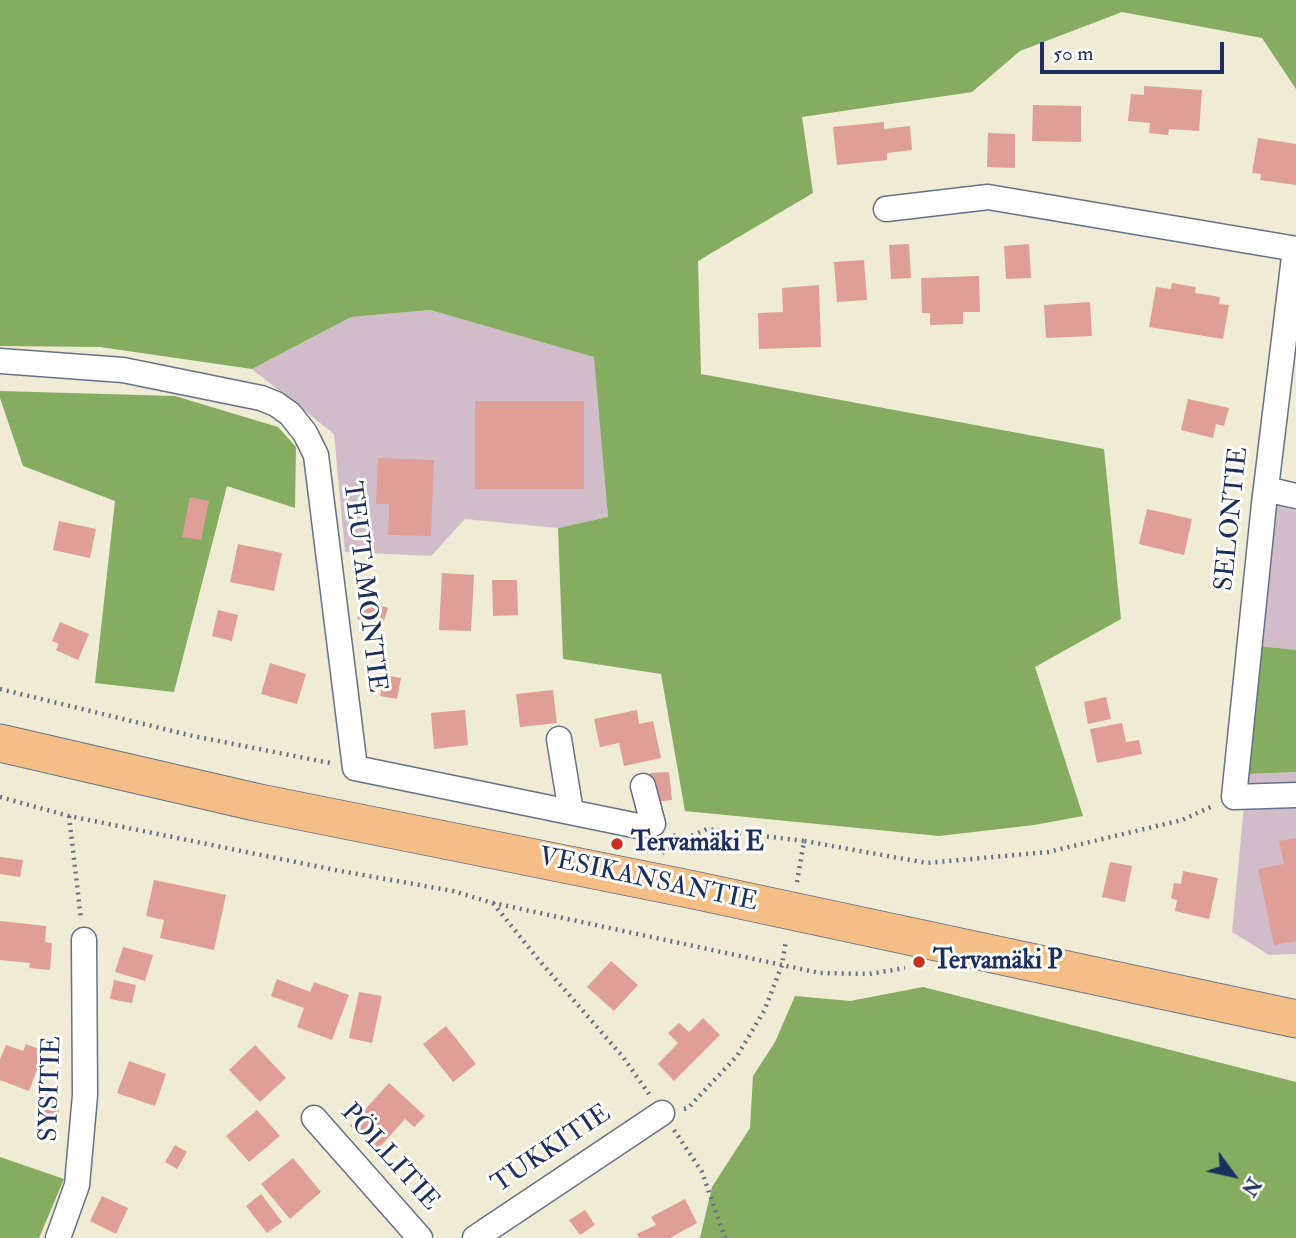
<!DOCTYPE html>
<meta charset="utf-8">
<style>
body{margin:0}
#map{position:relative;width:1296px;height:1238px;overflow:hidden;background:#f0ebd4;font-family:"IM FELL Double Pica",serif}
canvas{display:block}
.north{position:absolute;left:1198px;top:1140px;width:70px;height:70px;-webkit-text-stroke:5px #fdfcf7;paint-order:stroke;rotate:123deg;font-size:19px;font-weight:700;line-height:28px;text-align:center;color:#1b2f5e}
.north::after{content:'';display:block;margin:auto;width:24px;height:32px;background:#1b2f5e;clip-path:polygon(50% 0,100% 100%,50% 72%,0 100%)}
.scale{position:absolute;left:1040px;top:42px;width:184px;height:32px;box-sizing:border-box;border:4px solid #1b2f5e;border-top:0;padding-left:9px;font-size:21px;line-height:24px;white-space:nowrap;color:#1b2f5e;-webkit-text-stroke:5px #fdfcf7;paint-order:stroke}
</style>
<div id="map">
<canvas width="1296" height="1238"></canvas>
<div class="north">N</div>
<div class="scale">50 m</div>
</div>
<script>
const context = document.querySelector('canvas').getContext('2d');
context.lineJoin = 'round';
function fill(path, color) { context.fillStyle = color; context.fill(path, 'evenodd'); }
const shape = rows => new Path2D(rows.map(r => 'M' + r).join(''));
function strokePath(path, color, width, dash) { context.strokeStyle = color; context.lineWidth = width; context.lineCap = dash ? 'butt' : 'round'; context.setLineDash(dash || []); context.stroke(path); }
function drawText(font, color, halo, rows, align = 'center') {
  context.font = font + ' "IM FELL Double Pica",serif'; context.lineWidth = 6; context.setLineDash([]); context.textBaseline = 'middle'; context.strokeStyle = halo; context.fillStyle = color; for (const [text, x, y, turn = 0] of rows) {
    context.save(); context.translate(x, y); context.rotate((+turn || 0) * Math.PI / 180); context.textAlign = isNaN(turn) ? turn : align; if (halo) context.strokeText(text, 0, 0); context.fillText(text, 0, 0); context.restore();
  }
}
fill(shape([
 [430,310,595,357,608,517,558,528,465,519,431,556,345,552,334,434,252,369,351,317],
 [1272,504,1296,511,1296,650,1259,646],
 [1296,772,1296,954,1269,955,1232,932,1247,774]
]), '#d1bdca');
fill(shape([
 [0,0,1296,0,1296,89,1262,38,1122,12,1020,51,972,92,802,117,813,193,698,261,701,374,1104,449,1121,619,1035,667,1083,816,1034,825,939,836,685,811,661,674,563,659,558,528,608,517,594,357,430,310,351,317,252,369,100,347,0,346],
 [0,391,175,396,278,427,296,447,295,508,227,486,174,692,95,683,115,501,23,466,0,398],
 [1259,646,1296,650,1296,772,1247,774],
 [923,987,1296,1082,1296,1238,700,1238,712,1187,750,1128,753,1076,775,1042,795,996,850,1001],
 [0,1157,64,1179,39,1238,0,1238]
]), '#86ac62');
fill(shape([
 [1144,86,1202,90,1199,131,1169,129,1168,135,1149,133,1150,123,1128,121,1131,94,1144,95],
 [1033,105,1081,106,1081,142,1032,141],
 [884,122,884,129,910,126,912,150,887,153,887,160,837,165,833,127],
 [988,133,1015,134,1015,168,987,167],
 [1258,138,1296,144,1296,185,1260,180,1261,174,1252,173],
 [909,244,911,278,891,279,889,245],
 [1029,244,1031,278,1006,279,1004,246],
 [864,260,867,300,837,302,834,262],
 [979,276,980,312,963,312,963,324,930,325,930,313,922,313,921,278],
 [1172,283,1196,287,1195,293,1220,297,1219,304,1229,305,1223,339,1149,327,1156,287,1171,289],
 [819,285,821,347,759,349,758,313,783,312,782,288],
 [1090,302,1092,336,1046,338,1044,305],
 [1188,399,1229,408,1224,426,1216,424,1213,438,1181,430],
 [475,401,584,401,584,489,475,489],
 [378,458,434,460,431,536,388,535,389,504,376,504],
 [190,497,209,501,201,540,182,537],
 [1147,509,1192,519,1184,555,1139,544],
 [59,521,96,529,90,558,53,550],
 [238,544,282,553,274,591,230,582],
 [442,573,474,575,471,631,439,630],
 [492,580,517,580,518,615,493,616],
 [363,600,388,608,382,627,357,619],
 [218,610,238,615,232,641,212,636],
 [60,622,89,634,78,660,56,650,59,644,52,641],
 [270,663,306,674,297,704,261,694],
 [384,675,401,678,397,699,380,696],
 [553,690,557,723,520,727,516,694],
 [1106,697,1111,719,1088,724,1084,702],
 [465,710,468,745,434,749,431,713],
 [637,710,639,724,653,721,661,758,624,766,619,743,600,747,594,719],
 [1122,723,1126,742,1139,740,1142,754,1097,763,1090,729],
 [669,772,672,800,654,802,650,773],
 [1296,838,1296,941,1274,945,1258,869,1284,864,1279,841],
 [0,857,23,860,20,877,0,874],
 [1110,862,1132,866,1125,902,1102,897],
 [1183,871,1218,878,1209,919,1175,911,1177,900,1171,898,1174,883,1181,884],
 [154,880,226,895,214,950,160,938,164,920,146,916],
 [0,921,46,926,45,942,52,943,50,970,29,968,30,963,0,960],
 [123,947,153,955,145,981,115,972],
 [611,961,638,985,614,1011,587,987],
 [277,979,310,992,314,982,349,995,332,1040,297,1027,304,1008,271,996],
 [114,980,136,985,132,1003,110,999],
 [359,992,382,996,372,1043,349,1038],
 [703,1018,720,1035,674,1081,658,1064,678,1043,668,1033,679,1023,689,1032],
 [446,1026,476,1064,453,1082,423,1044],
 [26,1044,44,1051,29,1091,0,1080,0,1059,6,1045,23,1051],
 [255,1045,286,1078,260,1102,229,1070],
 [129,1061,166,1074,155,1106,117,1093],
 [389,1083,425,1116,414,1127,405,1119,377,1150,350,1126],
 [44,1085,60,1086,58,1119,41,1117],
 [257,1110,280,1136,249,1162,226,1136],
 [175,1145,187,1152,177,1169,165,1162],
 [293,1158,321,1192,290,1219,261,1184],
 [261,1194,282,1222,267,1233,246,1206],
 [102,1196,128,1208,116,1234,90,1221],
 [685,1199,697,1223,670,1238,639,1238,637,1234,656,1225,651,1217],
 [585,1210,595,1225,580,1235,569,1220]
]), '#df9e98');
const minor = shape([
 [886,209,988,197,1296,249],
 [1295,249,1264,504,1234,797,1296,795],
 [0,361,123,370,261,398,276,404,290,414,305,433,316,455,355,768,638,826,653,824,643,786],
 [1266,489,1296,496],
 [559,739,571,812],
 [314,1118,420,1238],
 [58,1238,77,1185,85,1095,84,940],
 [475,1238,662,1113]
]);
const highway = shape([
 [0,743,255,802,689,889,1296,1019]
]);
strokePath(minor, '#667187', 27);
strokePath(highway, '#667187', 39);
strokePath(shape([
 [0,689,193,736,330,763],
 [0,797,69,816,335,870,453,891,493,903,782,965,786,940],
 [69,816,81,919],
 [673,835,682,840,707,829,804,841],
 [662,853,682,840],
 [797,882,804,841,927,863,1048,852,1182,820,1213,806],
 [493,903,538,959,623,1057,649,1094],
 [684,1109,688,1108,737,1056,764,1011,782,965,820,973,869,974,905,968],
 [674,1130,702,1172,725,1238]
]), '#667187', 4.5, [2, 5]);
strokePath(minor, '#fff', 24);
strokePath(highway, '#f6be87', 37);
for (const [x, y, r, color] of [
 [617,844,7,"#c8321e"],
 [919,962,7,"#c8321e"]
]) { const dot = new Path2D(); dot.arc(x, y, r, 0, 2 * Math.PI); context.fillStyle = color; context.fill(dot); strokePath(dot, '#fdfcf7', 2.5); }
drawText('26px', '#1b2f5e', '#fdfcf7', [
 ["SELONTIE",1233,519,-84],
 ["TEUTAMONTIE",363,587,83],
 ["VESIKANSANTIE",648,881,12],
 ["SYSITIE",52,1089,-88],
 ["TUKKITIE",552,1150,-34],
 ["PÖLLITIE",389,1158,48]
]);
drawText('bold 26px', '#1b2f5e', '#fdfcf7', [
 ["Tervamäki E",631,844],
 ["Tervamäki P",933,962]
], 'left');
</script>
